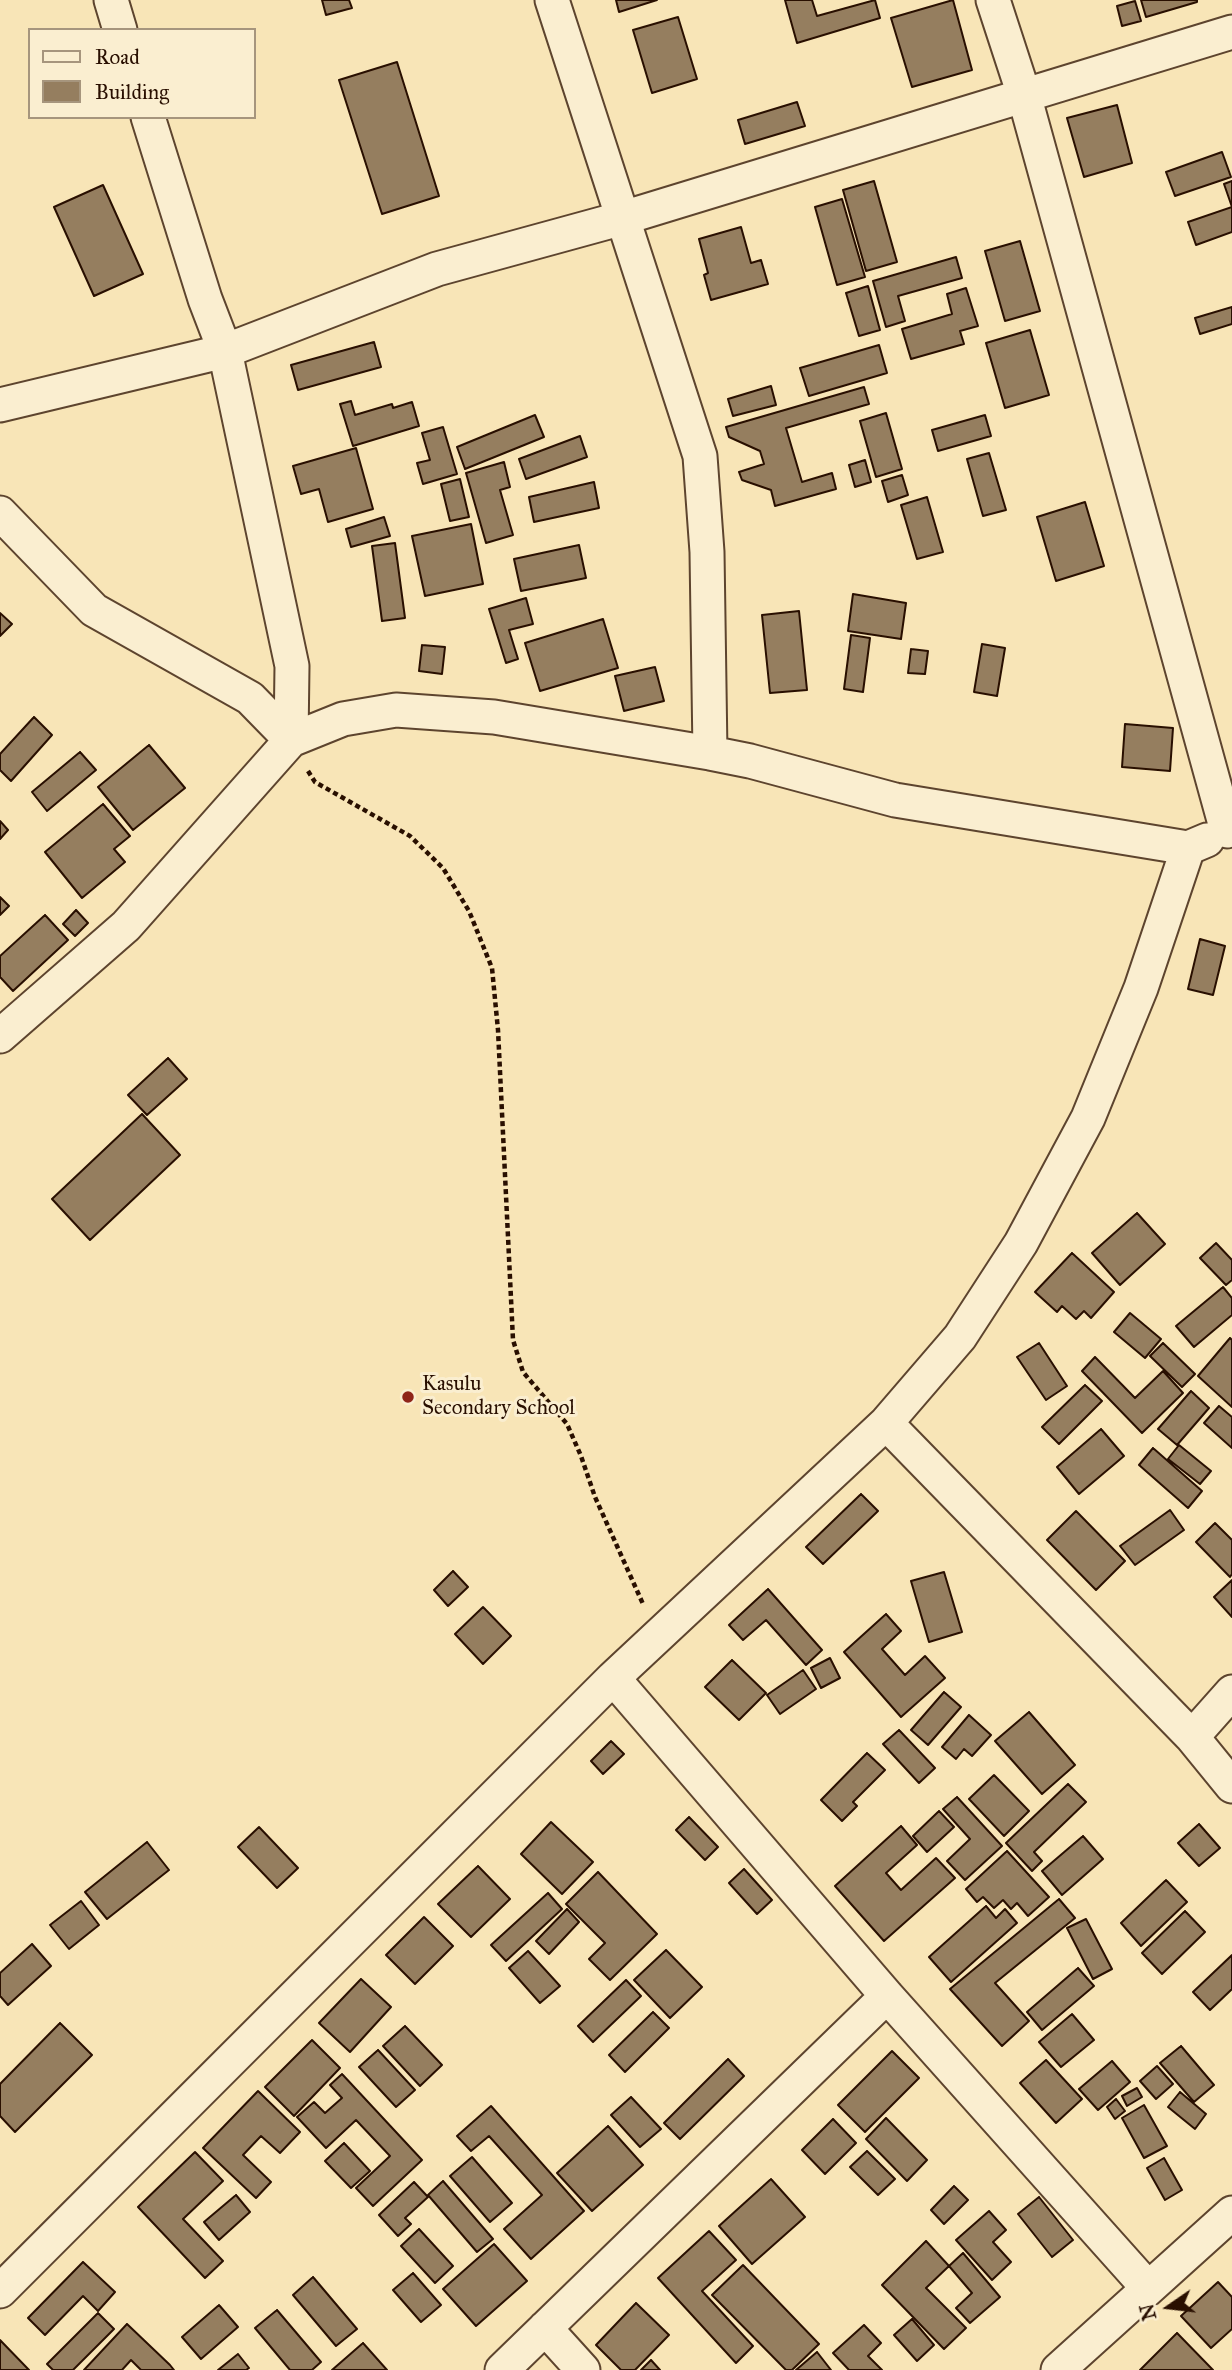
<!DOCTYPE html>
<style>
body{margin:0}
#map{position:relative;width:1232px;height:2370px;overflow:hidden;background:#f8e5b7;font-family:"IM FELL Great Primer",serif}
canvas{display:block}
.legend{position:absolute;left:28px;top:28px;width:228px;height:91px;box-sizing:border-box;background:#faeed0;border:2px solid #a6957d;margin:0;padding:9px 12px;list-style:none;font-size:21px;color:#290f00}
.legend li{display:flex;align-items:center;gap:14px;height:35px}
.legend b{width:35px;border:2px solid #a6957d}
.north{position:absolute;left:1134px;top:2272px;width:70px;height:70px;-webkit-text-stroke:5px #faeed0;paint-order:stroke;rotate:256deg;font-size:19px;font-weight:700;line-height:28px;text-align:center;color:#290f00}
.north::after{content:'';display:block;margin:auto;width:24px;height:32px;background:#290f00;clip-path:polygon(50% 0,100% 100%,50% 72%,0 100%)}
</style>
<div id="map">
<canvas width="1232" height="2370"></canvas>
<ul class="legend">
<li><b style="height:9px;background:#faeed0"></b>Road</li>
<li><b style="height:19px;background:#957e5f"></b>Building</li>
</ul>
<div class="north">N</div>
</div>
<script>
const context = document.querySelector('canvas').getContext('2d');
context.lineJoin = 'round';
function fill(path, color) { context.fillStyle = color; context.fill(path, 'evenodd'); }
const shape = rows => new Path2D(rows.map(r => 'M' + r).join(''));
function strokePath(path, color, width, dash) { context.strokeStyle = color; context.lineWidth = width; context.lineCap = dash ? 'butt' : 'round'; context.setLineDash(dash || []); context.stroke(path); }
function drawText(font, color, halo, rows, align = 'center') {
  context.font = font + ' "IM FELL Great Primer",serif'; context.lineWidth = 6; context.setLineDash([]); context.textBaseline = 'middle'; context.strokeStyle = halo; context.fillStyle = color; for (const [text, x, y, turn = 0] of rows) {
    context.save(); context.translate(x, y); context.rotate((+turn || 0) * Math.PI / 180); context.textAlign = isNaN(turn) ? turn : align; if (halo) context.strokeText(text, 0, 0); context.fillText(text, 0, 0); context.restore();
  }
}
const building = shape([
 [322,0,349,0,352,8,326,15,322,0],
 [616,0,657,0,619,12,616,0],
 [785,0,812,0,817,16,875,0,880,18,797,43,785,0],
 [953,0,972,70,912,87,891,18,953,0],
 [1141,0,1197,0,1197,2,1146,17,1141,0],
 [1135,1,1141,21,1122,26,1117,6,1135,1],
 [678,17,697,79,652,93,633,30,678,17],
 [397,62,439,196,382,214,339,80,397,62],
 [797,102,805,126,745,144,738,120,797,102],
 [1117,105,1132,163,1084,177,1067,118,1117,105],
 [1222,152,1231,177,1175,196,1166,172,1222,152],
 [874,181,897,262,866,271,843,190,874,181],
 [1232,181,1232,207,1224,184,1232,181],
 [103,185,143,274,94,296,54,207,103,185],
 [842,199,865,277,837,285,815,207,842,199],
 [1232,207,1232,232,1196,245,1188,222,1232,207],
 [741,227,751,263,761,260,768,284,711,300,704,275,708,273,699,239,741,227],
 [1020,241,1040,311,1005,321,985,251,1020,241],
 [956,257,962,278,898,296,905,321,886,327,873,281,956,257],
 [868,286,880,330,859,336,846,293,868,286],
 [966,288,978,326,960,331,964,344,911,359,902,329,952,314,947,294,966,288],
 [1232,307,1232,324,1200,334,1195,318,1232,307],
 [1030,330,1049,395,1005,408,986,343,1030,330],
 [374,342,381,367,298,390,291,365,374,342],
 [879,345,887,373,809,396,800,368,879,345],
 [771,386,776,405,733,416,728,399,771,386],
 [864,387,869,404,786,428,802,482,832,473,836,489,775,506,771,490,742,480,739,472,764,464,760,451,729,437,726,427,864,387],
 [351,401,355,415,392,404,393,408,412,402,419,426,353,446,340,404,351,401],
 [886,413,902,469,876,477,860,421,886,413],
 [535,415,544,437,465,469,457,447,535,415],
 [985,415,991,436,938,451,932,430,985,415],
 [443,427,457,474,423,484,417,463,430,460,422,433,443,427],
 [580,436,587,457,526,479,519,459,580,436],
 [356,448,373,509,328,522,319,489,301,494,293,466,356,448],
 [989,453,1006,510,983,516,967,459,989,453],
 [865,460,871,482,855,487,849,465,865,460],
 [504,462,510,487,500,490,513,535,486,543,466,473,504,462],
 [902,475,908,495,888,502,882,481,902,475],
 [460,479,469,517,450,521,441,484,460,479],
 [594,482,599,508,534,522,529,497,594,482],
 [927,497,943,552,917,559,901,505,927,497],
 [1085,502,1104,566,1056,581,1037,517,1085,502],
 [384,517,390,536,351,547,346,529,384,517],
 [471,524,483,584,425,596,412,536,471,524],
 [395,543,405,618,382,621,372,546,395,543],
 [579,545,586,578,521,591,514,559,579,545],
 [853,594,906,603,901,639,848,631,853,594],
 [526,598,533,624,509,630,518,659,506,663,489,609,526,598],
 [799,611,807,690,770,693,762,615,799,611],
 [0,613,12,624,0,636,0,613],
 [603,619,618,668,540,691,525,643,603,619],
 [851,635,870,638,863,692,844,689,851,635],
 [982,644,1005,648,997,696,974,692,982,644],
 [422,645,445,647,442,674,419,671,422,645],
 [911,649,928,651,925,674,908,673,911,649],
 [655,667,664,701,624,711,615,676,655,667],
 [34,717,52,735,11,781,0,770,0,754,34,717],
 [1125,724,1173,728,1170,771,1122,767,1125,724],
 [149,745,185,788,133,830,98,787,149,745],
 [80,752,96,770,47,811,32,792,80,752],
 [103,804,130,836,114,849,125,862,82,898,45,852,103,804],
 [0,821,8,830,0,839,0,821],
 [0,897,9,906,0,915,0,897],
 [76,910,88,923,75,936,63,924,76,910],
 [45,915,68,940,13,991,0,977,0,956,45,915],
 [1200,939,1225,946,1213,995,1188,989,1200,939],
 [168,1058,187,1079,147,1115,128,1095,168,1058],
 [142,1114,180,1155,90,1240,52,1199,142,1114],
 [1137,1213,1165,1244,1120,1285,1092,1253,1137,1213],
 [1216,1243,1232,1260,1232,1280,1226,1285,1200,1258,1216,1243],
 [1072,1253,1114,1292,1091,1318,1084,1311,1076,1319,1062,1306,1057,1312,1035,1292,1072,1253],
 [1223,1287,1232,1298,1232,1315,1194,1347,1176,1326,1223,1287],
 [1130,1313,1161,1339,1145,1358,1114,1332,1130,1313],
 [1230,1338,1232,1340,1232,1407,1198,1376,1230,1338],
 [1039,1343,1067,1386,1046,1400,1017,1357,1039,1343],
 [1163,1343,1195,1374,1182,1387,1150,1356,1163,1343],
 [1095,1357,1135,1398,1163,1371,1183,1393,1142,1433,1082,1371,1095,1357],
 [1085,1385,1102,1401,1059,1444,1042,1427,1085,1385],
 [1191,1391,1209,1408,1177,1445,1158,1429,1191,1391],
 [1219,1406,1232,1417,1232,1448,1204,1423,1219,1406],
 [1101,1429,1124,1456,1079,1494,1057,1467,1101,1429],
 [1179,1445,1211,1471,1200,1484,1168,1459,1179,1445],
 [1153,1448,1202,1491,1188,1508,1139,1465,1153,1448],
 [861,1494,878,1511,823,1564,806,1547,861,1494],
 [1170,1510,1184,1530,1135,1565,1120,1546,1170,1510],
 [1076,1511,1125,1561,1096,1590,1047,1540,1076,1511],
 [1215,1523,1232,1540,1232,1574,1230,1577,1196,1542,1215,1523],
 [453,1571,468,1587,448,1606,434,1590,453,1571],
 [944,1572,962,1632,929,1642,911,1581,944,1572],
 [1232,1580,1232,1617,1214,1597,1232,1580],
 [768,1589,822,1650,806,1665,766,1620,743,1640,729,1625,768,1589],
 [483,1607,511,1636,483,1664,455,1634,483,1607],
 [886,1614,901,1631,882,1649,905,1675,925,1656,945,1678,901,1717,844,1652,886,1614],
 [830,1658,840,1678,821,1688,811,1668,830,1658],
 [732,1660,766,1693,739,1720,705,1687,732,1660],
 [803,1670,816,1689,780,1714,767,1695,803,1670],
 [944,1692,961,1707,928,1745,911,1730,944,1692],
 [1029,1712,1075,1765,1042,1794,995,1741,1029,1712],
 [969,1715,991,1735,972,1756,964,1749,956,1759,942,1747,969,1715],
 [899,1730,935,1768,919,1783,883,1744,899,1730],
 [611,1741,624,1754,603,1774,591,1761,611,1741],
 [867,1753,885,1770,853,1802,857,1806,842,1821,821,1800,867,1753],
 [994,1775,1029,1811,1004,1836,969,1799,994,1775],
 [1068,1784,1086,1802,1034,1852,1042,1861,1032,1871,1006,1843,1068,1784],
 [957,1797,1002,1846,965,1880,947,1861,970,1839,943,1809,957,1797],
 [939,1811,954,1827,927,1852,913,1836,939,1811],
 [689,1817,718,1847,705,1860,676,1830,689,1817],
 [551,1822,593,1862,562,1894,521,1854,551,1822],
 [1199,1824,1220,1848,1199,1866,1178,1843,1199,1824],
 [901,1826,917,1845,886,1873,901,1890,936,1858,955,1878,884,1941,835,1886,901,1826],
 [259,1827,298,1868,277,1888,238,1847,259,1827],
 [1083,1836,1103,1859,1062,1895,1042,1871,1083,1836],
 [147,1842,169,1870,107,1919,85,1892,147,1842],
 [1007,1851,1049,1897,1028,1916,1017,1903,1011,1909,1003,1900,994,1908,983,1897,977,1902,966,1889,1007,1851],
 [478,1866,510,1899,471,1937,438,1904,478,1866],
 [744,1869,772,1900,757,1914,729,1883,744,1869],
 [598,1872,657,1934,610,1980,589,1959,605,1943,566,1904,598,1872],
 [1166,1880,1187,1902,1141,1946,1121,1923,1166,1880],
 [548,1893,562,1909,506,1961,491,1945,548,1893],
 [1059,1899,1075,1918,995,1983,1029,2021,1002,2046,950,1989,1059,1899],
 [81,1901,99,1925,69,1949,50,1925,81,1901],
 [986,1906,996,1918,1005,1909,1017,1923,951,1982,929,1957,986,1906],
 [567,1909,579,1922,549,1954,536,1941,567,1909],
 [1185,1911,1205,1932,1162,1974,1142,1953,1185,1911],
 [424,1917,453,1946,415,1984,386,1955,424,1917],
 [1086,1919,1112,1969,1093,1979,1067,1928,1086,1919],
 [32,1944,51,1966,8,2005,0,1996,0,1973,32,1944],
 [666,1950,702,1987,670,2018,634,1980,666,1950],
 [528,1951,560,1986,540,2003,509,1968,528,1951],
 [1232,1955,1232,1989,1210,2010,1193,1992,1232,1955],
 [1078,1968,1094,1986,1042,2030,1027,2012,1078,1968],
 [361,1979,391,2007,350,2052,319,2023,361,1979],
 [626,1980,641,1996,593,2042,578,2026,626,1980],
 [653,2012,669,2028,625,2072,609,2055,653,2012],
 [1072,2014,1094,2040,1061,2067,1039,2042,1072,2014],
 [60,2023,92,2055,15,2132,0,2116,0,2084,60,2023],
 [405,2026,442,2065,420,2086,383,2046,405,2026],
 [312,2040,340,2068,294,2116,265,2087,312,2040],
 [1181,2046,1214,2085,1194,2102,1160,2063,1181,2046],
 [378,2050,415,2090,396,2107,359,2067,378,2050],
 [892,2051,919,2078,865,2132,838,2105,892,2051],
 [728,2059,744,2076,680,2139,664,2123,728,2059],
 [1046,2060,1082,2099,1056,2123,1020,2083,1046,2060],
 [1112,2061,1130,2082,1098,2110,1079,2089,1112,2061],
 [1157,2066,1173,2084,1156,2099,1140,2081,1157,2066],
 [342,2074,422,2160,373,2206,356,2188,390,2156,356,2120,326,2148,297,2117,314,2102,325,2113,342,2098,330,2085,342,2074],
 [1137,2088,1142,2097,1127,2106,1122,2096,1137,2088],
 [258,2091,300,2132,280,2153,261,2136,243,2155,271,2182,256,2198,203,2148,258,2091],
 [1180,2092,1206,2114,1195,2129,1168,2107,1180,2092],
 [631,2097,661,2129,640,2147,611,2115,631,2097],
 [1116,2099,1125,2111,1115,2119,1107,2107,1116,2099],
 [1144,2105,1167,2146,1144,2158,1122,2118,1144,2105],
 [491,2106,584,2211,531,2259,504,2229,542,2195,489,2136,471,2151,457,2136,491,2106],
 [886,2118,927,2160,907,2181,866,2139,886,2118],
 [833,2119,856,2143,825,2174,802,2150,833,2119],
 [608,2126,643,2165,592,2211,557,2173,608,2126],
 [344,2143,370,2171,351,2188,325,2161,344,2143],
 [867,2151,895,2179,878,2195,850,2167,867,2151],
 [195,2152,223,2181,183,2219,223,2261,205,2278,138,2207,195,2152],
 [472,2157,512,2203,490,2222,450,2176,472,2157],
 [1164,2158,1182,2190,1165,2200,1147,2168,1164,2158],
 [771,2179,805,2217,752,2264,719,2226,771,2179],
 [443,2181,493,2239,477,2252,428,2195,443,2181],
 [414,2182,428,2197,405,2218,411,2224,398,2236,379,2215,414,2182],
 [954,2186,968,2200,944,2224,931,2210,954,2186],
 [236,2195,250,2212,219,2240,204,2222,236,2195],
 [1039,2197,1073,2240,1052,2257,1018,2214,1039,2197],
 [989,2211,1006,2230,993,2242,1011,2262,992,2280,956,2240,989,2211],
 [419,2229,453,2266,435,2283,401,2246,419,2229],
 [709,2231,736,2260,702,2291,753,2346,736,2363,658,2278,709,2231],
 [926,2241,949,2266,926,2288,966,2328,944,2349,882,2285,926,2241],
 [494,2244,527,2281,476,2326,443,2289,494,2244],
 [963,2253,1000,2297,970,2323,956,2308,972,2293,949,2266,963,2253],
 [83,2262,115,2292,98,2311,83,2296,45,2335,28,2318,83,2262],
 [743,2265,819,2344,792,2370,786,2370,712,2295,743,2265],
 [413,2273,441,2305,421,2322,393,2290,413,2273],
 [313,2277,357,2329,336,2346,293,2295,313,2277],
 [1218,2282,1232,2297,1232,2329,1211,2348,1181,2316,1218,2282],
 [636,2303,669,2335,635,2370,621,2370,596,2345,636,2303],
 [219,2305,238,2327,201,2359,182,2337,219,2305],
 [277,2310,321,2362,312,2370,290,2370,255,2328,277,2310],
 [98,2313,114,2329,73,2370,53,2370,47,2364,98,2313],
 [912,2319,934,2345,917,2361,894,2335,912,2319],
 [127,2324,170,2365,174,2370,141,2370,131,2360,122,2370,84,2370,127,2324],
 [864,2325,881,2343,868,2356,882,2370,849,2370,833,2353,864,2325],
 [1177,2333,1213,2370,1140,2370,1177,2333],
 [0,2340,29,2370,0,2370,0,2340],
 [363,2343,387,2370,332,2370,363,2343],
 [817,2352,831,2370,796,2370,817,2352],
 [238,2354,249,2368,246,2370,218,2370,238,2354],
 [651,2360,660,2370,641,2370,651,2360]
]);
fill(building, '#957e5f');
strokePath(building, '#290f00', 2);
const street = shape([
 [111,0,120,30],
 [993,0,1024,95,1227,831],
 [0,405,225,351,437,269,623,218,1232,32],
 [0,513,94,610,250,698,291,740,343,719,396,710,494,717,710,753,707,552,700,456,552,0],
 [710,753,750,761,895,800,1188,848,1207,840],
 [0,1036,126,926,291,740,292,666,225,351,205,299,148,117],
 [886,1423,1192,1737,1232,1786],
 [613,1678,887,1996,1148,2288],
 [1192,1737,1232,1692],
 [0,2291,613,1678,886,1423,960,1337,1021,1243,1088,1118,1141,988,1188,848],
 [545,2328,583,2370],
 [502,2370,887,1996],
 [1058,2370,1232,2213]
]);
strokePath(street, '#5d442e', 37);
strokePath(shape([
 [308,771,315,782,410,836,443,868,469,911,492,968,498,1030,513,1340,523,1372,567,1424,581,1456,595,1497,643,1604]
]), '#290f00', 4.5, [5, 3.5]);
strokePath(street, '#faeed0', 33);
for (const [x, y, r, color] of [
 [408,1397,7,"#8f2418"]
]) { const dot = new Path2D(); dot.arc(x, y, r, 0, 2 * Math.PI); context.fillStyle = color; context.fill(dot); strokePath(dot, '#faeed0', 2.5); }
drawText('21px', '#290f00', '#faeed0', [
 ["Kasulu",422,1385],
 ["Secondary School",422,1409]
], 'left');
</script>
